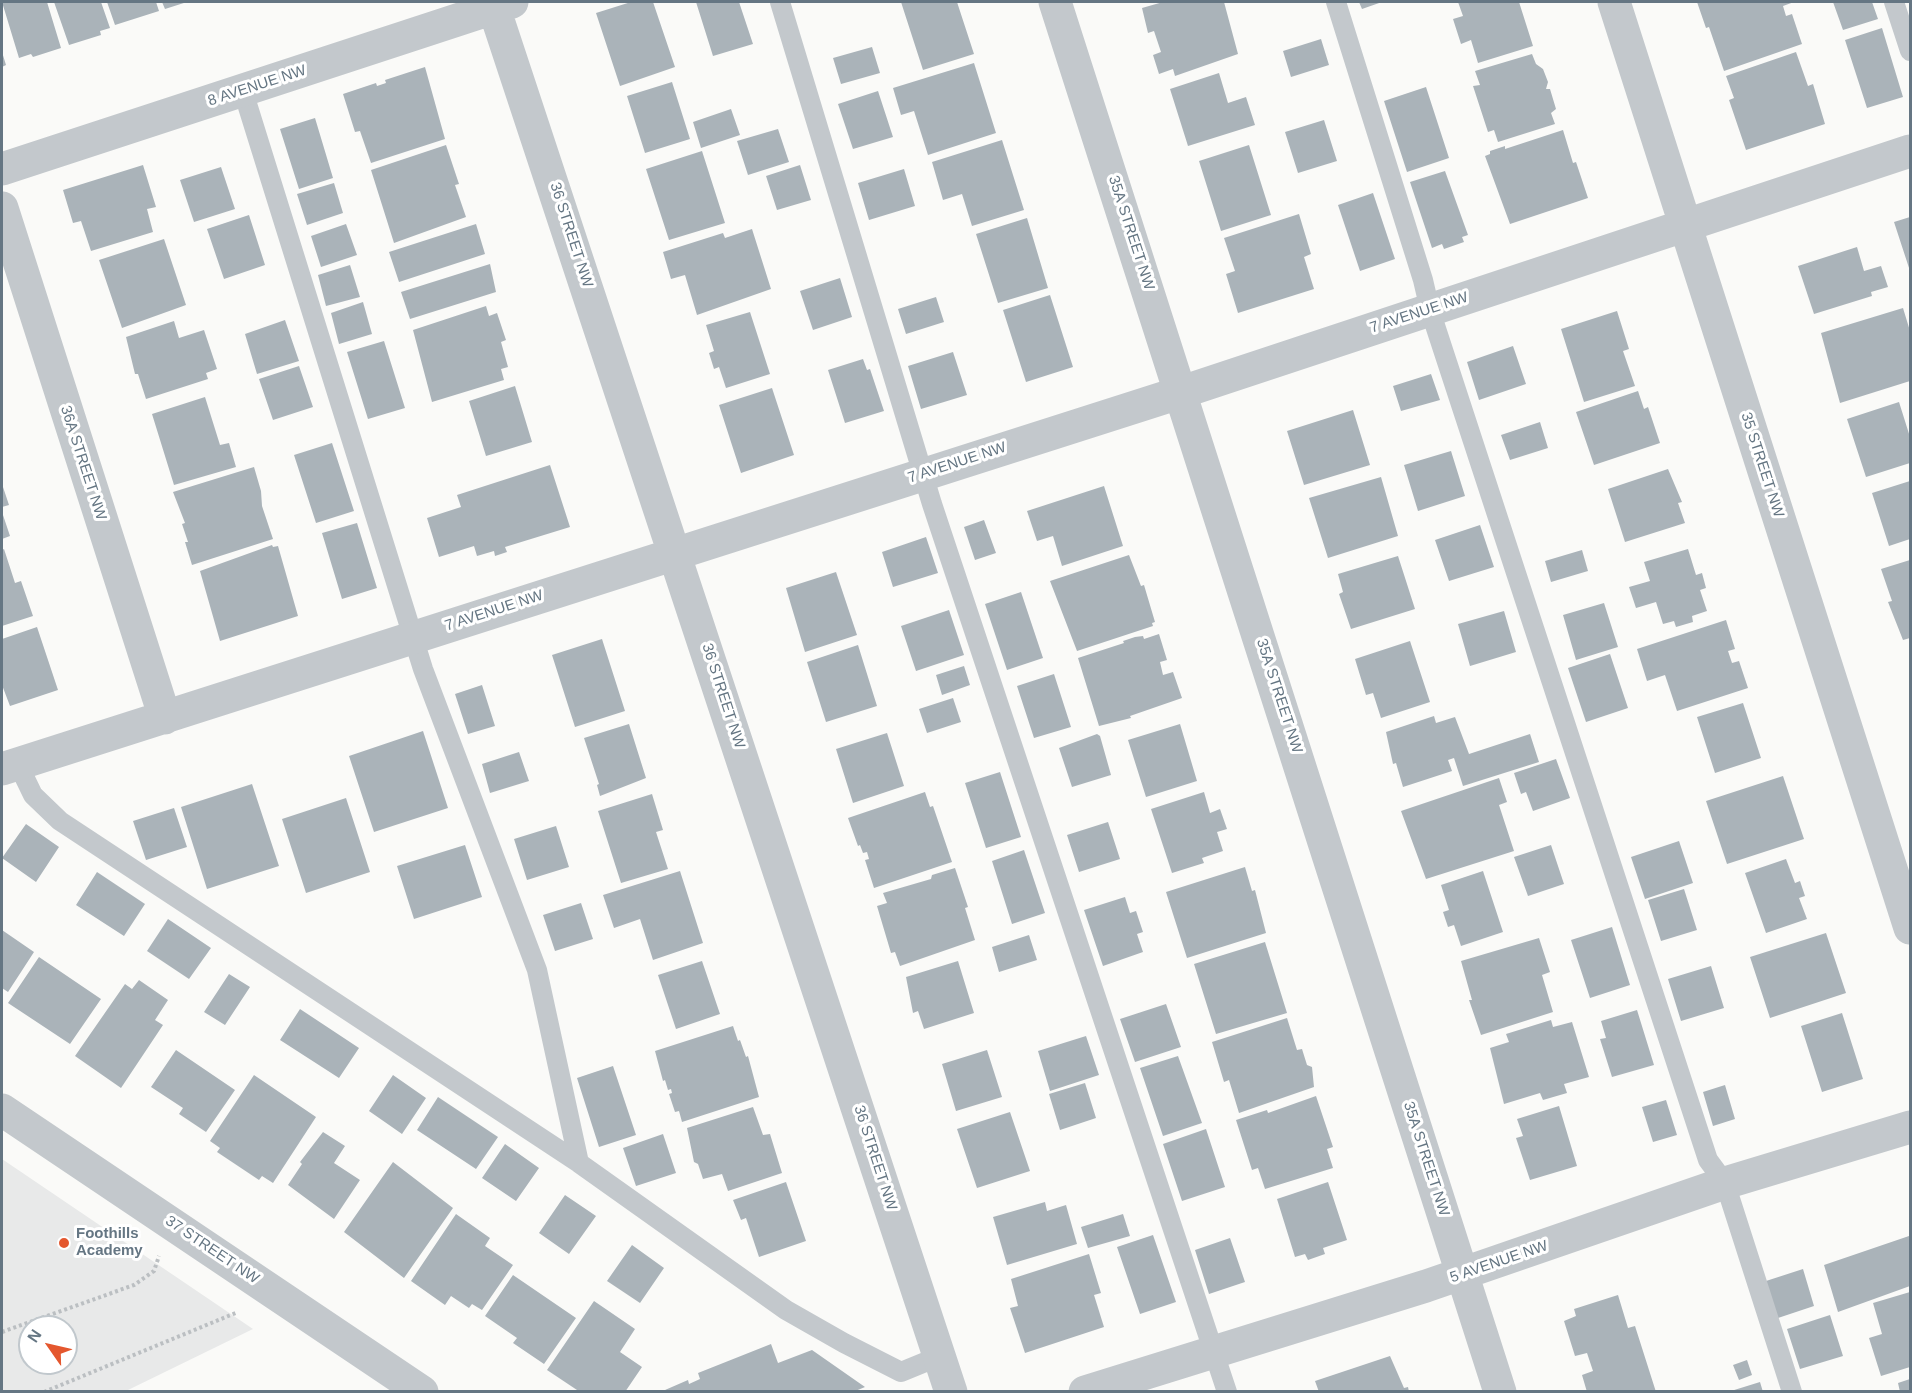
<!DOCTYPE html>
<style>
body{margin:0}
#map{position:relative;width:1912px;height:1393px;overflow:hidden;background:#fafaf8;font-family:Arial,sans-serif}
canvas{display:block}
.frame{position:absolute;inset:0;border:3px solid #657683;pointer-events:none}
.north{position:absolute;left:18px;top:1315px;width:60px;height:60px;box-sizing:border-box;background:#fff;border:2px solid #c1c8cd;border-radius:50%;rotate:304deg;font-size:16px;font-weight:700;line-height:24px;text-align:center;color:#657683}
.north::after{content:'';display:block;margin:auto;width:21px;height:27px;background:#e4572e;clip-path:polygon(50% 0,100% 100%,50% 72%,0 100%)}
</style>
<div id="map">
<canvas width="1912" height="1393"></canvas>
<div class="frame"></div>
<div class="north">N</div>
</div>
<script>
const context = document.querySelector('canvas').getContext('2d');
context.lineJoin = 'round';
function fill(path, color) { context.fillStyle = color; context.fill(path, 'evenodd'); }
const shape = rows => new Path2D(rows.map(r => 'M' + r).join(''));
function strokePath(path, color, width, dash) { context.strokeStyle = color; context.lineWidth = width; context.lineCap = dash ? 'butt' : 'round'; context.setLineDash(dash || []); context.stroke(path); }
function drawText(font, color, halo, rows, align = 'center') {
  context.font = font + ' Arial,sans-serif'; context.lineWidth = 6; context.setLineDash([]); context.textBaseline = 'middle'; context.strokeStyle = halo; context.fillStyle = color; for (const [text, x, y, turn = 0] of rows) {
    context.save(); context.translate(x, y); context.rotate((+turn || 0) * Math.PI / 180); context.textAlign = isNaN(turn) ? turn : align; if (halo) context.strokeText(text, 0, 0); context.fillText(text, 0, 0); context.restore();
  }
}
fill(shape([
 [2,1159,253,1329,126,1391,2,1391],
 [30,1327,66,1327,66,1363,30,1363]
]), '#e8e9e9');
fill(shape([
 [2,2,47,2,61,48,33,57,31,54,19,58],
 [54,2,101,2,110,28,100,31,101,35,69,45],
 [107,2,156,2,159,11,115,25],
 [162,2,187,2,165,9],
 [631,2,653,2,675,67,620,86,596,13],
 [696,2,739,2,753,44,713,56],
 [901,2,957,2,974,54,923,70],
 [1163,2,1224,2,1238,54,1175,76,1173,69,1159,74,1153,55,1161,52,1154,31,1148,33,1142,8],
 [1359,2,1382,2,1362,9],
 [1458,2,1519,2,1533,46,1478,63,1471,40,1461,44,1453,19,1463,16],
 [1697,2,1794,2,1783,6,1786,16,1792,14,1802,44,1724,71,1709,27,1706,28],
 [1833,2,1872,2,1878,19,1843,30],
 [1882,28,1903,97,1867,108,1845,40],
 [1321,39,1329,65,1291,77,1283,51],
 [872,47,880,73,841,84,833,58],
 [2,52,6,65,2,67],
 [1796,52,1808,86,1813,84,1825,124,1746,150,1729,100,1734,98,1726,76],
 [1532,54,1536,64,1543,69,1548,82,1546,89,1550,89,1556,109,1551,113,1555,124,1498,142,1494,130,1488,132,1473,86,1480,85,1475,71],
 [974,63,996,133,928,155,914,111,901,115,893,88],
 [425,67,445,139,371,163,360,131,355,132,343,94,376,83,377,86,386,83,385,80],
 [1219,73,1228,103,1246,97,1255,125,1188,146,1170,89],
 [672,82,690,139,645,153,627,96],
 [1426,87,1449,158,1407,172,1384,101],
 [878,91,893,137,853,149,838,104],
 [731,109,740,135,701,148,693,122],
 [315,118,333,178,299,189,280,129],
 [1324,120,1337,161,1298,173,1285,132],
 [778,129,789,162,748,175,737,141],
 [1563,130,1573,163,1576,162,1588,198,1510,224,1485,156,1490,154,1490,151,1505,146,1505,149],
 [1002,140,1024,210,972,226,962,194,943,200,932,162],
 [446,145,459,184,455,185,466,217,394,243,371,170],
 [1249,145,1271,215,1221,231,1199,161],
 [702,151,725,223,669,240,646,169],
 [143,165,156,207,147,209,153,232,91,251,81,221,73,223,63,190],
 [800,165,811,200,777,210,766,176],
 [221,167,235,209,194,222,180,180],
 [904,169,915,206,869,220,858,183],
 [1445,171,1468,235,1462,237,1464,242,1444,249,1442,244,1432,248,1410,182],
 [334,183,343,213,307,225,297,194],
 [1373,193,1395,259,1360,271,1338,205],
 [1299,214,1311,254,1304,257,1314,289,1238,313,1226,274,1235,271,1224,238],
 [249,215,265,265,224,279,207,229],
 [1910,217,1910,271,1894,222],
 [1027,218,1048,288,998,303,976,234],
 [346,224,357,255,321,267,311,236],
 [476,224,485,254,399,282,389,252],
 [752,229,771,289,697,315,685,275,671,279,663,252,723,233,725,238],
 [164,239,186,305,122,328,99,260],
 [1857,247,1864,271,1881,266,1888,287,1871,292,1872,296,1814,314,1798,266],
 [490,264,496,292,410,319,401,292],
 [350,265,360,297,326,306,318,275],
 [840,278,852,317,813,330,800,291],
 [1050,295,1073,367,1026,382,1003,310],
 [936,297,944,322,906,334,898,309],
 [363,302,372,334,339,344,331,313],
 [486,306,489,316,497,313,506,340,501,342,508,367,501,369,504,380,432,402,413,330],
 [1903,308,1910,331,1910,381,1840,403,1821,333],
 [1617,311,1629,349,1623,351,1635,386,1584,402,1561,329],
 [750,312,770,374,726,388,719,367,714,369,709,353,714,351,706,325],
 [285,320,299,361,257,374,245,334],
 [174,321,179,338,204,330,217,369,206,373,208,379,146,399,138,374,135,374,126,337],
 [384,341,405,408,368,419,347,352],
 [1513,346,1526,384,1479,400,1467,362],
 [953,352,967,395,921,409,908,366],
 [863,359,867,370,870,369,884,411,845,423,828,370],
 [299,366,313,407,273,420,259,379],
 [1431,374,1440,400,1401,411,1393,386],
 [515,386,532,442,486,456,469,401],
 [772,388,794,455,741,473,719,405],
 [1638,391,1644,409,1648,407,1660,443,1594,465,1576,412],
 [205,397,220,445,229,443,236,467,174,485,152,414],
 [1899,402,1910,437,1910,463,1866,477,1847,419],
 [1353,410,1370,465,1304,485,1287,431],
 [1540,422,1548,448,1510,460,1501,435],
 [332,443,354,511,316,523,294,455],
 [1451,451,1465,496,1418,511,1404,465],
 [550,465,570,527,505,547,507,552,495,556,494,551,477,556,474,546,439,557,427,518,461,507,457,495],
 [254,467,261,491,262,506,273,539,192,565,185,542,188,542,182,524,185,523,173,492],
 [1668,469,1682,502,1678,503,1685,523,1625,542,1608,489],
 [1381,477,1398,536,1328,558,1309,498],
 [1910,481,1910,539,1889,546,1872,493],
 [2,484,9,505,2,507],
 [1104,486,1123,546,1062,566,1053,536,1037,541,1027,511],
 [2,512,10,536,2,539],
 [984,520,996,553,975,560,964,527],
 [357,523,377,588,342,599,322,533],
 [1480,525,1494,567,1449,581,1435,540],
 [926,537,938,573,893,587,882,552],
 [272,545,273,547,278,546,298,616,220,641,200,571],
 [4,549,15,583,21,581,33,616,2,626,2,550],
 [1688,549,1696,575,1702,573,1706,588,1700,590,1707,611,1692,616,1693,622,1676,627,1674,621,1663,624,1656,602,1636,608,1629,587,1650,581,1644,562],
 [1582,550,1588,571,1551,582,1545,561],
 [1129,555,1141,586,1144,585,1155,622,1152,623,1153,626,1077,651,1050,581],
 [1398,556,1415,609,1351,629,1339,594,1343,592,1338,574],
 [1910,560,1910,638,1903,640,1888,602,1892,601,1881,569],
 [836,572,857,635,805,652,786,588],
 [1021,592,1043,658,1007,670,985,604],
 [1604,603,1618,647,1576,660,1563,615],
 [949,610,964,655,916,671,901,626],
 [1504,611,1516,652,1470,666,1458,624],
 [1726,620,1735,649,1728,651,1732,663,1739,661,1748,688,1677,711,1665,675,1647,681,1637,649],
 [37,627,58,690,10,706,2,685,2,639],
 [1159,634,1167,660,1160,662,1163,675,1173,672,1182,698,1130,716,1131,718,1099,726,1078,658,1124,643,1123,641,1135,637,1143,636,1144,639],
 [602,639,625,711,575,727,552,655],
 [1410,641,1430,702,1381,718,1373,693,1366,695,1355,659],
 [858,645,877,706,826,722,807,662],
 [1610,654,1628,708,1586,722,1568,668],
 [964,666,970,685,942,695,936,675],
 [1054,674,1071,727,1034,738,1017,686],
 [482,685,495,726,468,734,455,694],
 [953,698,961,722,927,733,919,709],
 [1743,703,1761,758,1715,773,1697,717],
 [1434,716,1436,723,1455,717,1469,754,1530,734,1539,762,1463,786,1454,758,1448,760,1452,771,1403,787,1396,763,1393,764,1386,732],
 [629,724,646,778,600,796,597,785,599,784,584,738],
 [1180,724,1197,781,1146,797,1128,740],
 [423,731,448,808,374,832,349,756],
 [887,733,904,786,853,803,836,749],
 [1097,734,1100,736,1111,775,1072,787,1059,748],
 [519,752,529,781,490,793,482,764],
 [1556,759,1570,798,1533,811,1526,792,1521,794,1514,773],
 [1000,772,1021,837,986,848,965,783],
 [1783,776,1804,839,1727,864,1706,801],
 [1499,778,1507,802,1499,805,1514,851,1426,879,1401,811],
 [252,784,279,866,207,889,181,807],
 [925,792,930,807,933,806,952,862,874,888,865,860,869,859,867,852,863,853,860,845,858,846,848,818],
 [1204,792,1210,813,1220,809,1227,829,1217,832,1223,851,1202,858,1204,863,1172,873,1151,809],
 [652,794,663,830,656,832,668,869,621,883,598,811],
 [346,798,370,872,306,893,282,819],
 [174,808,187,847,146,860,133,821],
 [1108,822,1120,859,1079,872,1067,835],
 [26,824,59,847,36,882,2,858],
 [556,826,569,867,527,880,514,839],
 [1679,841,1693,883,1645,899,1631,857],
 [465,845,482,897,414,919,397,866],
 [1551,845,1564,884,1528,896,1514,857],
 [1024,850,1045,913,1012,924,992,861],
 [1786,859,1795,883,1800,881,1805,896,1799,898,1807,919,1766,933,1745,873],
 [1245,867,1252,891,1255,890,1266,933,1187,958,1166,892],
 [955,868,968,907,965,908,975,940,900,966,895,952,891,953,877,906,887,903,883,893,931,879,932,875],
 [680,871,703,943,653,960,640,919,614,928,603,895],
 [1483,871,1503,932,1461,946,1454,925,1448,927,1443,912,1449,910,1441,885],
 [97,872,145,904,124,936,76,905],
 [1684,889,1697,930,1661,941,1648,900],
 [1125,897,1130,913,1136,911,1143,932,1137,934,1143,952,1103,966,1084,910],
 [581,903,593,939,555,951,543,915],
 [168,919,211,948,189,979,147,951],
 [1612,927,1630,985,1590,998,1571,940],
 [2,930,34,952,8,992,2,988],
 [1826,933,1846,993,1770,1018,1750,957],
 [1029,935,1037,960,999,972,992,947],
 [1539,938,1550,972,1542,975,1553,1012,1481,1035,1469,1000,1472,1000,1461,961],
 [1265,942,1287,1013,1216,1034,1194,964],
 [39,957,101,999,70,1044,8,1003],
 [702,961,720,1014,676,1029,658,975],
 [958,961,974,1013,924,1029,918,1011,913,1013,906,977],
 [1711,966,1724,1008,1681,1021,1668,979],
 [229,974,250,987,225,1025,204,1012],
 [139,980,168,1000,155,1020,163,1025,121,1088,75,1056,125,984,132,989],
 [1166,1004,1181,1047,1135,1062,1120,1019],
 [300,1009,359,1048,339,1078,280,1040],
 [1637,1010,1654,1065,1612,1077,1600,1039,1606,1038,1601,1021],
 [1842,1013,1863,1079,1822,1092,1801,1026],
 [1287,1018,1297,1050,1302,1049,1307,1065,1312,1067,1314,1087,1239,1113,1229,1080,1224,1082,1212,1042],
 [1551,1020,1553,1027,1572,1022,1589,1077,1564,1084,1567,1093,1543,1100,1540,1093,1504,1104,1490,1048,1509,1042,1506,1034],
 [733,1026,738,1041,740,1040,746,1057,748,1056,759,1097,682,1122,679,1111,675,1112,669,1094,672,1093,671,1089,668,1090,665,1080,663,1081,655,1051],
 [1086,1036,1099,1075,1050,1091,1038,1051],
 [176,1050,235,1090,206,1132,179,1114,183,1108,151,1087],
 [987,1050,1002,1097,956,1111,942,1064],
 [1178,1056,1202,1123,1163,1136,1140,1068],
 [613,1066,636,1135,599,1147,577,1078],
 [254,1075,316,1117,273,1183,262,1176,259,1180,217,1152,220,1148,210,1141],
 [393,1075,426,1098,402,1134,369,1111],
 [1085,1083,1096,1118,1060,1130,1049,1094],
 [1725,1085,1735,1119,1713,1126,1703,1092],
 [1316,1096,1333,1147,1327,1149,1333,1168,1265,1189,1258,1168,1252,1170,1236,1120,1267,1110,1268,1113],
 [438,1097,498,1137,476,1169,417,1130],
 [1666,1100,1677,1135,1653,1142,1642,1107],
 [1559,1106,1577,1166,1530,1180,1516,1138,1523,1136,1517,1119],
 [753,1107,763,1135,770,1134,782,1173,728,1191,722,1174,703,1179,698,1164,694,1162,687,1128],
 [1010,1112,1030,1171,977,1188,957,1129],
 [1206,1129,1225,1187,1182,1201,1163,1144],
 [323,1132,345,1146,334,1163,360,1180,334,1219,288,1185,302,1164,300,1162],
 [663,1134,676,1173,636,1186,623,1148],
 [505,1144,539,1168,516,1201,482,1178],
 [393,1162,453,1208,404,1278,344,1232],
 [786,1182,806,1241,759,1257,746,1218,741,1220,733,1200],
 [1328,1182,1347,1240,1323,1248,1325,1254,1308,1260,1305,1254,1295,1257,1277,1199],
 [565,1195,596,1216,569,1254,539,1233],
 [1045,1202,1047,1211,1066,1205,1077,1244,1007,1265,993,1217],
 [456,1214,490,1238,485,1246,513,1265,482,1310,472,1304,469,1308,451,1296,445,1305,411,1281],
 [1123,1214,1130,1236,1088,1248,1081,1227],
 [1153,1235,1176,1302,1140,1314,1117,1247],
 [1909,1236,1910,1286,1838,1312,1824,1265],
 [1230,1238,1245,1282,1209,1294,1195,1250],
 [632,1245,664,1268,640,1303,607,1281],
 [1089,1254,1101,1293,1094,1295,1104,1327,1025,1353,1010,1308,1018,1306,1011,1279],
 [1803,1269,1814,1306,1778,1318,1766,1281],
 [513,1275,576,1318,544,1364,513,1343,517,1338,485,1316],
 [1910,1292,1910,1367,1881,1376,1869,1338,1882,1334,1873,1303],
 [1618,1295,1628,1328,1635,1326,1656,1392,1587,1392,1582,1375,1593,1371,1587,1353,1575,1356,1564,1321,1576,1316,1574,1309],
 [594,1301,635,1329,620,1352,642,1367,625,1392,580,1392,547,1370],
 [1830,1315,1843,1356,1800,1369,1787,1329],
 [771,1344,778,1363,812,1350,865,1387,853,1392,666,1392,665,1390,688,1380,689,1384,700,1379,698,1373],
 [1390,1356,1404,1388,1408,1387,1409,1392,1319,1392,1315,1381],
 [1747,1360,1752,1375,1739,1380,1733,1365],
 [1910,1379,1910,1392,1900,1392,1898,1383],
 [1760,1382,1763,1392,1731,1392,1731,1391]
]), '#aab3b9');
strokePath(shape([
 [2,1332,134,1285,154,1271,159,1256],
 [44,1392,238,1312]
]), '#bbbfc2', 4, [3, 3]);
strokePath(shape([
 [780,2,932,504,1227,1392],
 [1336,2,1423,280,1430,310,1708,1160,1725,1183,1792,1392],
 [1894,2,1910,51],
 [243,91,423,669,537,970,579,1163],
 [18,764,33,795,60,821,579,1163,786,1310,844,1343,901,1372,940,1356]
]), '#c3c8cc', 20);
strokePath(shape([
 [492,2,951,1392],
 [1055,2,1500,1392],
 [1614,2,1910,928],
 [2,169,512,2],
 [2,208,165,718],
 [2,769,1182,392,1910,151],
 [2,1110,422,1392],
 [1085,1392,1426,1286,1725,1183,1910,1127]
]), '#c3c8cc', 33);
for (const [x, y, r, color] of [
 [64,1243,6,"#e4572e"]
]) { const dot = new Path2D(); dot.arc(x, y, r, 0, 2 * Math.PI); context.fillStyle = color; context.fill(dot); strokePath(dot, '#fff', 2); }
drawText('15px', '#657683', '#fff', [
 ["8 AVENUE NW",257,86,-18],
 ["35A STREET NW",1131,233,72],
 ["36 STREET NW",571,235,72],
 ["7 AVENUE NW",1419,313,-18],
 ["36A STREET NW",83,463,72],
 ["7 AVENUE NW",957,463,-18],
 ["35 STREET NW",1762,465,72],
 ["7 AVENUE NW",494,611,-18],
 ["36 STREET NW",723,696,72],
 ["35A STREET NW",1279,696,72],
 ["36 STREET NW",875,1158,72],
 ["35A STREET NW",1426,1159,72],
 ["37 STREET NW",212,1250,34],
 ["5 AVENUE NW",1499,1262,-19]
]);
drawText('bold 15px', '#657683', '#fff', [
 ["Foothills",76,1234],
 ["Academy",76,1251]
], 'left');
</script>
